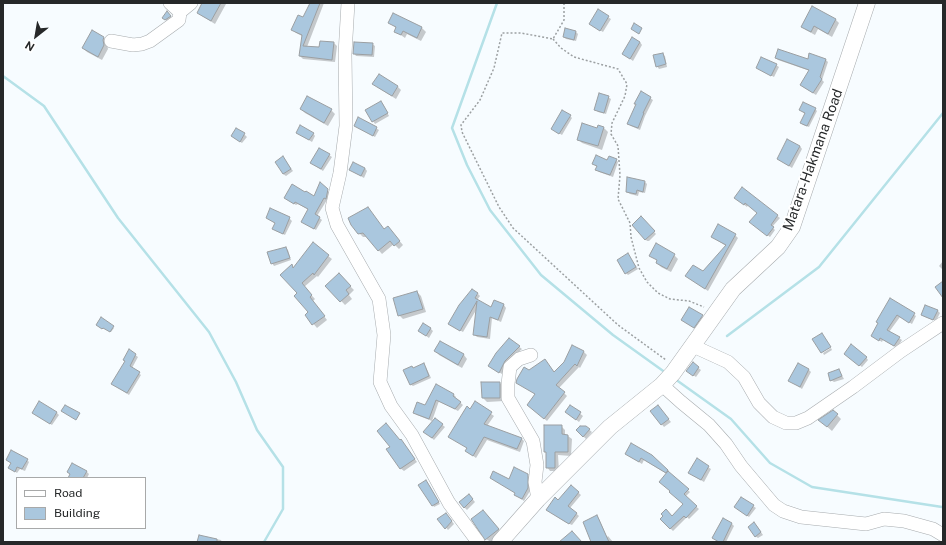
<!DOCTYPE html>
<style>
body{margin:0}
#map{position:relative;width:946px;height:545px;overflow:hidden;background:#f7fcff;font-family:"Public Sans",sans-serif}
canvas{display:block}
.frame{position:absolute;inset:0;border:4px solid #262829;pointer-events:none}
.legend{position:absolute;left:16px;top:477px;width:130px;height:52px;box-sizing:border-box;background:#fff;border:1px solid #a8a9a9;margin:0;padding:5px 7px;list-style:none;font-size:12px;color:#262829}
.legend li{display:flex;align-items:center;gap:8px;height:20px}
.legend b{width:20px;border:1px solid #a8a9a9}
.north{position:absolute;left:16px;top:16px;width:40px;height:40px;-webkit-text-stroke:3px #fff;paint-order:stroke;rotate:211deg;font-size:11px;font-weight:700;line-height:16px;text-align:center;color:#262829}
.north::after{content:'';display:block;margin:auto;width:14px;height:18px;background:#262829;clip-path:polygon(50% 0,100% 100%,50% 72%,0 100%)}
</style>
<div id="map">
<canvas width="946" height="545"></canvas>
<div class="frame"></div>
<ul class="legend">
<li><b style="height:5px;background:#fff"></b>Road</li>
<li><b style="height:11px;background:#aac7de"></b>Building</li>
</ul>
<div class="north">N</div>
</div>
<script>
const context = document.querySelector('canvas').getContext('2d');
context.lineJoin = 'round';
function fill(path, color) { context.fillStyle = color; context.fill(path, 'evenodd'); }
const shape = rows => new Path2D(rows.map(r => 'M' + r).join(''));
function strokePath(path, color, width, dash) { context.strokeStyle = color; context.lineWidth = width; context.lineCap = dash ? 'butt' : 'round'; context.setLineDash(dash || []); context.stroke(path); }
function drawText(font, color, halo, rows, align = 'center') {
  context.font = font + ' "Public Sans",sans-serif'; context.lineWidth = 4; context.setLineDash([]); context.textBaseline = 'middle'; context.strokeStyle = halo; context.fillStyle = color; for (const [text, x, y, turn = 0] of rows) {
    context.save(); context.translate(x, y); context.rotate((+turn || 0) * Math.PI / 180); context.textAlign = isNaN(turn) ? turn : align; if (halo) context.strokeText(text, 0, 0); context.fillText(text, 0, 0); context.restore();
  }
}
fill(shape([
 [204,3,225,3,226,4,215,24,202,16,198,13],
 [311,3,324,3,307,47,320,48,321,42,334,43,337,46,335,62,303,59,300,56,302,36,296,33,293,30,303,18],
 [598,11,611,19,603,32,593,26],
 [167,13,173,18,168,22,163,17],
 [394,14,422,28,426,32,421,41,407,34,405,38,395,31,397,29,390,23],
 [835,19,839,23,832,37,818,29,815,35,806,30,802,27],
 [576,32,578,34,576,41,566,39,564,37],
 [104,38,108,41,107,44,108,49,102,60,87,52,83,48],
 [640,42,642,45,633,61,623,54],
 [372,44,375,46,374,57,356,56,354,53],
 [662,54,665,56,667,67,659,69,657,66],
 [776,58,825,59,828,62,822,80,824,82,816,95,803,87,810,71,778,60],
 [776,65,779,67,774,77,757,68],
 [397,86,401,90,396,99,377,87],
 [642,93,653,100,645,116,640,130,631,126,629,124],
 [608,97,611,99,606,114,598,112,596,110],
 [383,104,389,116,375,124,366,110],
 [301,109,331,110,335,114,328,126,305,113],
 [815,109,817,111,809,127,803,125,801,123,805,114,800,110],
 [570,116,572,118,562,135,552,129],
 [359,118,379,130,375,137,355,126],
 [598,126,604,128,608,132,602,150,582,143,578,139,598,129],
 [297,133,313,133,315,136,312,142],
 [244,134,247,137,242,143,234,138],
 [800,146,802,149,792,168,778,159],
 [329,155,332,157,323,171,314,165],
 [285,160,293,171,286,176,283,174],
 [616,160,618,162,613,177,599,172,596,169,597,167,594,164],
 [365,168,367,171,364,178,350,170],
 [645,182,647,184,645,193,639,192,638,196,630,194,627,192],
 [321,184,330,193,328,200,327,200,317,216,322,220,316,230,302,222,309,210,298,204,296,205,288,200,305,194,315,197],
 [742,188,780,218,772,227,775,230,770,237,753,224,758,213,748,205,747,207,735,198],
 [267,218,289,218,292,221,285,235,276,231,274,229,276,224],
 [641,218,656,234,649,241,647,241,633,225],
 [384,230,391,231,403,245,399,249,394,244,382,254,367,237,363,237,359,233],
 [735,235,738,238,708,291,690,279,703,273,726,246,712,237],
 [313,244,332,259,318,277,317,276,304,287,315,299,313,301,327,320,317,328,306,315,309,312,299,293,292,266,294,268],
 [286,248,288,250,291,260,274,266,272,263],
 [628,255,638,269,628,275,626,273],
 [651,255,674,255,678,259,671,272,661,267,657,263,658,261],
 [943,261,943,270,939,266],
 [339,275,354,290,349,295,352,299,345,305,327,286],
 [417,292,421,296,426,312,403,319,399,315],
 [478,294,480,296,477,300,492,309,495,302,504,305,506,308,501,322,492,318,490,339,477,337,474,334,478,307,463,332,452,326],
 [891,300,916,316,912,324,900,317,889,332,902,340,897,348,883,340,882,342,872,336],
 [937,310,940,313,936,321,925,317,922,315],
 [702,316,705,318,696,329,682,320],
 [101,319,114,328,111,332,104,328,103,329,97,325],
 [430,328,433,331,429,338,419,331],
 [509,339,522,349,507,363,502,374,492,368],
 [441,342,464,355,467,359,462,368,439,355,436,351],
 [572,347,584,352,587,355,580,368,579,367,559,388,567,396,547,421,528,405,536,395,517,382,529,371,545,360,555,373,565,362],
 [831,348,832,350,824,355,823,353],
 [130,351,138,357,132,368,141,375,129,395,112,384,126,361],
 [849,357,866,357,868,360,862,367],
 [424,364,426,367,431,378,413,386,410,384,413,369],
 [693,364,701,370,696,377,690,373],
 [809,370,811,372,802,389,790,381],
 [839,370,844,379,834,382,831,380],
 [500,383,504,387,504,401,487,402,483,398],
 [436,386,454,395,456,397,455,398,463,405,458,411,439,401,432,421,417,415,414,413,426,406],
 [476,403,494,416,487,426,521,438,524,441,520,452,487,440,476,458,466,451],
 [571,406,583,416,579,422,566,412],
 [660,409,671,422,664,427,651,411],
 [56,412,59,415,52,425,33,413],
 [837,415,841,419,832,431,824,424],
 [435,419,445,427,434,440,427,434],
 [561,426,565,430,565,436,568,436,572,439,571,456,558,455,559,471,550,471,547,467,547,453,545,452],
 [586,427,592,432,586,439,577,430],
 [401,440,417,462,404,471,400,468],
 [626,454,651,456,690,492,685,497,699,509,689,519,687,517,673,531,661,519,672,517,684,504,667,474,644,460,642,464],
 [7,460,27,460,29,462,25,471,20,469,17,473,10,468,12,464],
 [697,460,711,469,704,482,692,475],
 [86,471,89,474,87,478,69,478],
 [527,475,530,478,530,491,524,501,515,495,516,493,491,478,509,480],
 [428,483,440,504,434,507,433,505],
 [571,486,581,495,570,508,579,516,572,525,565,522,550,512],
 [469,495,475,502,467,510,460,503],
 [753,506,756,508,749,517,735,507],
 [487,515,502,533,491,542,486,539,473,520],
 [448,516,454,524,448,530,439,519],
 [597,516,599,519,607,537,608,536,613,542,595,542],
 [732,524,734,526,726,542,719,542,714,538],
 [757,526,763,535,758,538,755,536],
 [199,536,221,540,222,542,198,542]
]), '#0003');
strokePath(shape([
 [497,3,452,128,467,165,490,210,541,275,613,335,666,373],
 [3,76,44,106,118,218,209,332,236,382,257,430,283,467,283,509,264,542],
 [727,336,819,267,943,113],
 [675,379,731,419,770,463,812,487,942,507]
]), '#b5e1e7', 2.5);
const building = shape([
 [202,3,221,3,211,21,197,13,202,3],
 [310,3,320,3,303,46,319,47,320,41,334,42,332,60,299,56,302,35,291,30,298,15,303,17,310,3],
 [812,6,836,19,828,34,814,26,811,32,801,27,812,6],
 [598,9,609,16,600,31,589,24,598,9],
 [167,11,171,16,165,20,162,18,167,11],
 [393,13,422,27,417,38,403,31,401,35,394,32,396,27,388,23,393,13],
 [634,23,642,28,639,34,631,29,634,23],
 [565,28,576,31,574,40,563,37,565,28],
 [92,30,104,37,103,40,104,45,98,57,82,48,92,30],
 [632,37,640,42,630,59,622,54,632,37],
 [354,42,373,43,372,55,353,54,354,42],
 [778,49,808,59,809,53,826,59,820,77,822,79,813,93,800,85,809,70,775,58,778,49],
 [663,53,666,64,656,67,653,55,663,53],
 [761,57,777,64,771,76,756,68,761,57],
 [379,74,398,86,392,96,372,84,379,74],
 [641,91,651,97,643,113,644,113,638,128,627,124,636,104,634,104,641,91],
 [599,93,609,96,604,113,594,110,599,93],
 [307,96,332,109,324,123,300,109,307,96],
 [381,101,388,113,372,122,365,110,381,101],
 [803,102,816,108,807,126,800,123,805,113,799,110,803,102],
 [562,110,571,115,559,134,551,129,562,110],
 [358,117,377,127,373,136,354,126,358,117],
 [582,123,597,128,598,125,604,127,598,146,577,140,582,123],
 [300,125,314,133,309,140,296,133,300,125],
 [236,128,245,133,240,142,231,136,236,128],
 [787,139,800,146,789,166,777,159,787,139],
 [319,148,330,154,321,169,310,163,319,148],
 [596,155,607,160,609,156,617,159,610,175,595,170,597,166,592,164,596,155],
 [283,156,291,169,283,174,275,162,283,156],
 [353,162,365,168,361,176,349,170,353,162],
 [627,177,645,181,643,192,637,190,636,194,626,192,627,177],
 [320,182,328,189,326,199,324,198,315,214,320,217,314,229,301,222,308,209,295,202,294,204,284,198,292,184,305,192,306,191,314,196,320,182],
 [742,187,778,215,771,225,774,227,767,236,749,222,757,213,745,203,744,205,734,198,742,187],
 [368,207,384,229,388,226,400,241,394,246,390,241,378,251,363,233,358,234,351,225,348,218,368,207],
 [270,208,290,217,283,234,272,229,275,223,266,218,270,208],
 [641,216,655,231,645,240,632,225,641,216],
 [718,224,736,234,705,289,685,276,693,265,703,271,726,245,711,237,718,224],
 [313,242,329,255,314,275,313,273,302,283,312,295,310,297,325,316,312,325,305,315,308,312,294,296,297,293,280,275,292,264,293,268,313,242],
 [656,243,675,254,667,269,656,263,657,260,649,256,656,243],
 [286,247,290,258,271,264,267,252,286,247],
 [628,253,636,267,625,274,617,260,628,253],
 [339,273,351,286,346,290,349,294,340,302,325,286,339,273],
 [943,281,943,298,935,287,943,281],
 [472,289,478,293,475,298,491,307,494,300,504,304,498,320,490,317,487,337,473,335,477,301,460,331,448,324,459,305,472,289],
 [417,291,423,309,398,316,393,298,417,291],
 [890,298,915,313,909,323,897,315,887,330,900,337,894,346,880,338,879,341,871,336,878,323,876,322,890,298],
 [925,305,938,310,933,320,921,315,925,305],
 [689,307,703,315,694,328,681,320,689,307],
 [101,317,114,326,110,332,103,328,102,329,96,325,101,317],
 [423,323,431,328,426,336,418,331,423,323],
 [822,333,831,347,821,353,812,339,822,333],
 [509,338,520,346,505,361,499,373,488,366,496,353,509,338],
 [440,341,464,354,458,365,434,351,440,341],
 [851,344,867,357,859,366,844,354,851,344],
 [572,345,584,351,577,366,575,364,556,385,565,392,544,419,527,405,535,394,516,383,517,379,524,367,529,370,545,359,554,372,564,362,572,345],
 [129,349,136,354,130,366,140,372,127,393,111,384,125,361,123,360,129,349],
 [693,362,699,367,693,376,686,371,693,362],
 [424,363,429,376,410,385,403,370,412,366,413,368,424,363],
 [798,363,809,369,800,387,788,381,798,363],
 [839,369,842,376,830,381,828,373,839,369],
 [481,382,500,382,500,398,482,398,481,382],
 [436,384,454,394,453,396,461,402,455,409,436,400,429,419,413,413,417,402,425,405,436,384],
 [39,401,57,412,50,424,32,413,39,401],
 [475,401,492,412,484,424,522,438,517,449,484,437,473,456,465,451,467,448,448,437,467,406,470,409,475,401],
 [65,405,80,413,76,420,61,411,65,405],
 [570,405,581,412,576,420,565,412,570,405],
 [658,405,669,419,661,425,650,411,658,405],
 [833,410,838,414,827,427,818,420,833,410],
 [435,418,443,424,432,438,423,432,435,418],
 [386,423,400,440,401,439,415,459,400,469,386,449,390,447,377,431,386,423],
 [544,425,562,425,562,434,568,435,568,452,555,452,555,468,546,468,546,452,544,452,544,425],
 [580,426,586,426,590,429,583,437,576,430,580,426],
 [631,443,652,455,668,470,666,473,641,458,639,462,625,454,631,443],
 [11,450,28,459,22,469,17,467,15,472,8,468,11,463,6,460,11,450],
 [697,458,709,466,701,480,688,473,697,458],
 [72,463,87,471,83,478,68,478,70,474,67,472,72,463],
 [514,467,528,474,528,488,522,499,514,495,515,493,490,478,493,471,509,479,514,467],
 [668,471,689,489,684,494,697,506,686,518,684,516,670,529,660,519,663,516,661,514,666,509,672,516,683,504,669,492,670,491,659,482,668,471],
 [426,480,439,502,432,506,418,485,426,480],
 [571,485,579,492,568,506,577,513,569,524,546,510,555,497,558,500,571,485],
 [469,494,473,499,464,508,459,502,469,494],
 [741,497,754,505,747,516,734,507,741,497],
 [483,510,499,529,485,540,471,519,483,510],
 [446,513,452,521,445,529,437,519,446,513],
 [597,515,609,542,591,542,583,522,597,515],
 [723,518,732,523,723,542,719,542,712,538,723,518],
 [754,522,761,532,755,537,748,527,754,522],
 [572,531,582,542,559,542,572,531],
 [199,535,217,539,217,542,197,542,199,535]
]);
fill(building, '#aac7de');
strokePath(building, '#9b9fa2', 1);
const minor = shape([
 [170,3,180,12,191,3],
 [348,3,345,54,346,126,340,173,332,208,337,225,379,299,384,335,380,382,391,406,412,435,449,503,478,542],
 [111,41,133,45,142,44,150,41,179,20,180,12],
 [693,346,728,362,744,377,759,403,773,417,786,423,796,423,808,418,853,387,901,351,943,323],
 [531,355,519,359,510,367,508,384,508,398,533,441,537,465,535,482,538,499],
 [662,385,681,402,709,425,726,444,741,466,774,505,783,511,801,517,866,524,884,519,904,521,933,529,943,535]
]);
const major = shape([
 [500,542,538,499,610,427,662,385,673,373,733,289,778,247,792,227,867,3]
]);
strokePath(minor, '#a7abae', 14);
strokePath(major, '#a7abae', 17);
strokePath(shape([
 [564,3,564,20,553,39,521,33,502,33,494,68,480,100,461,125,462,132,499,207,513,228,618,325,666,360],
 [553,39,561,48,574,57,618,69,627,84,625,96,612,123,611,134,618,146,620,175,618,199,630,223,631,237,639,268,647,282,658,293,670,299,689,301,704,307]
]), '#9ca0a2', 1.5, [2, 2]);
strokePath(minor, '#fff', 13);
strokePath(major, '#fff', 16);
drawText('14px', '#262829', '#fff', [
 ["Matara-Hakmana Road",813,160,-70]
]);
</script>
